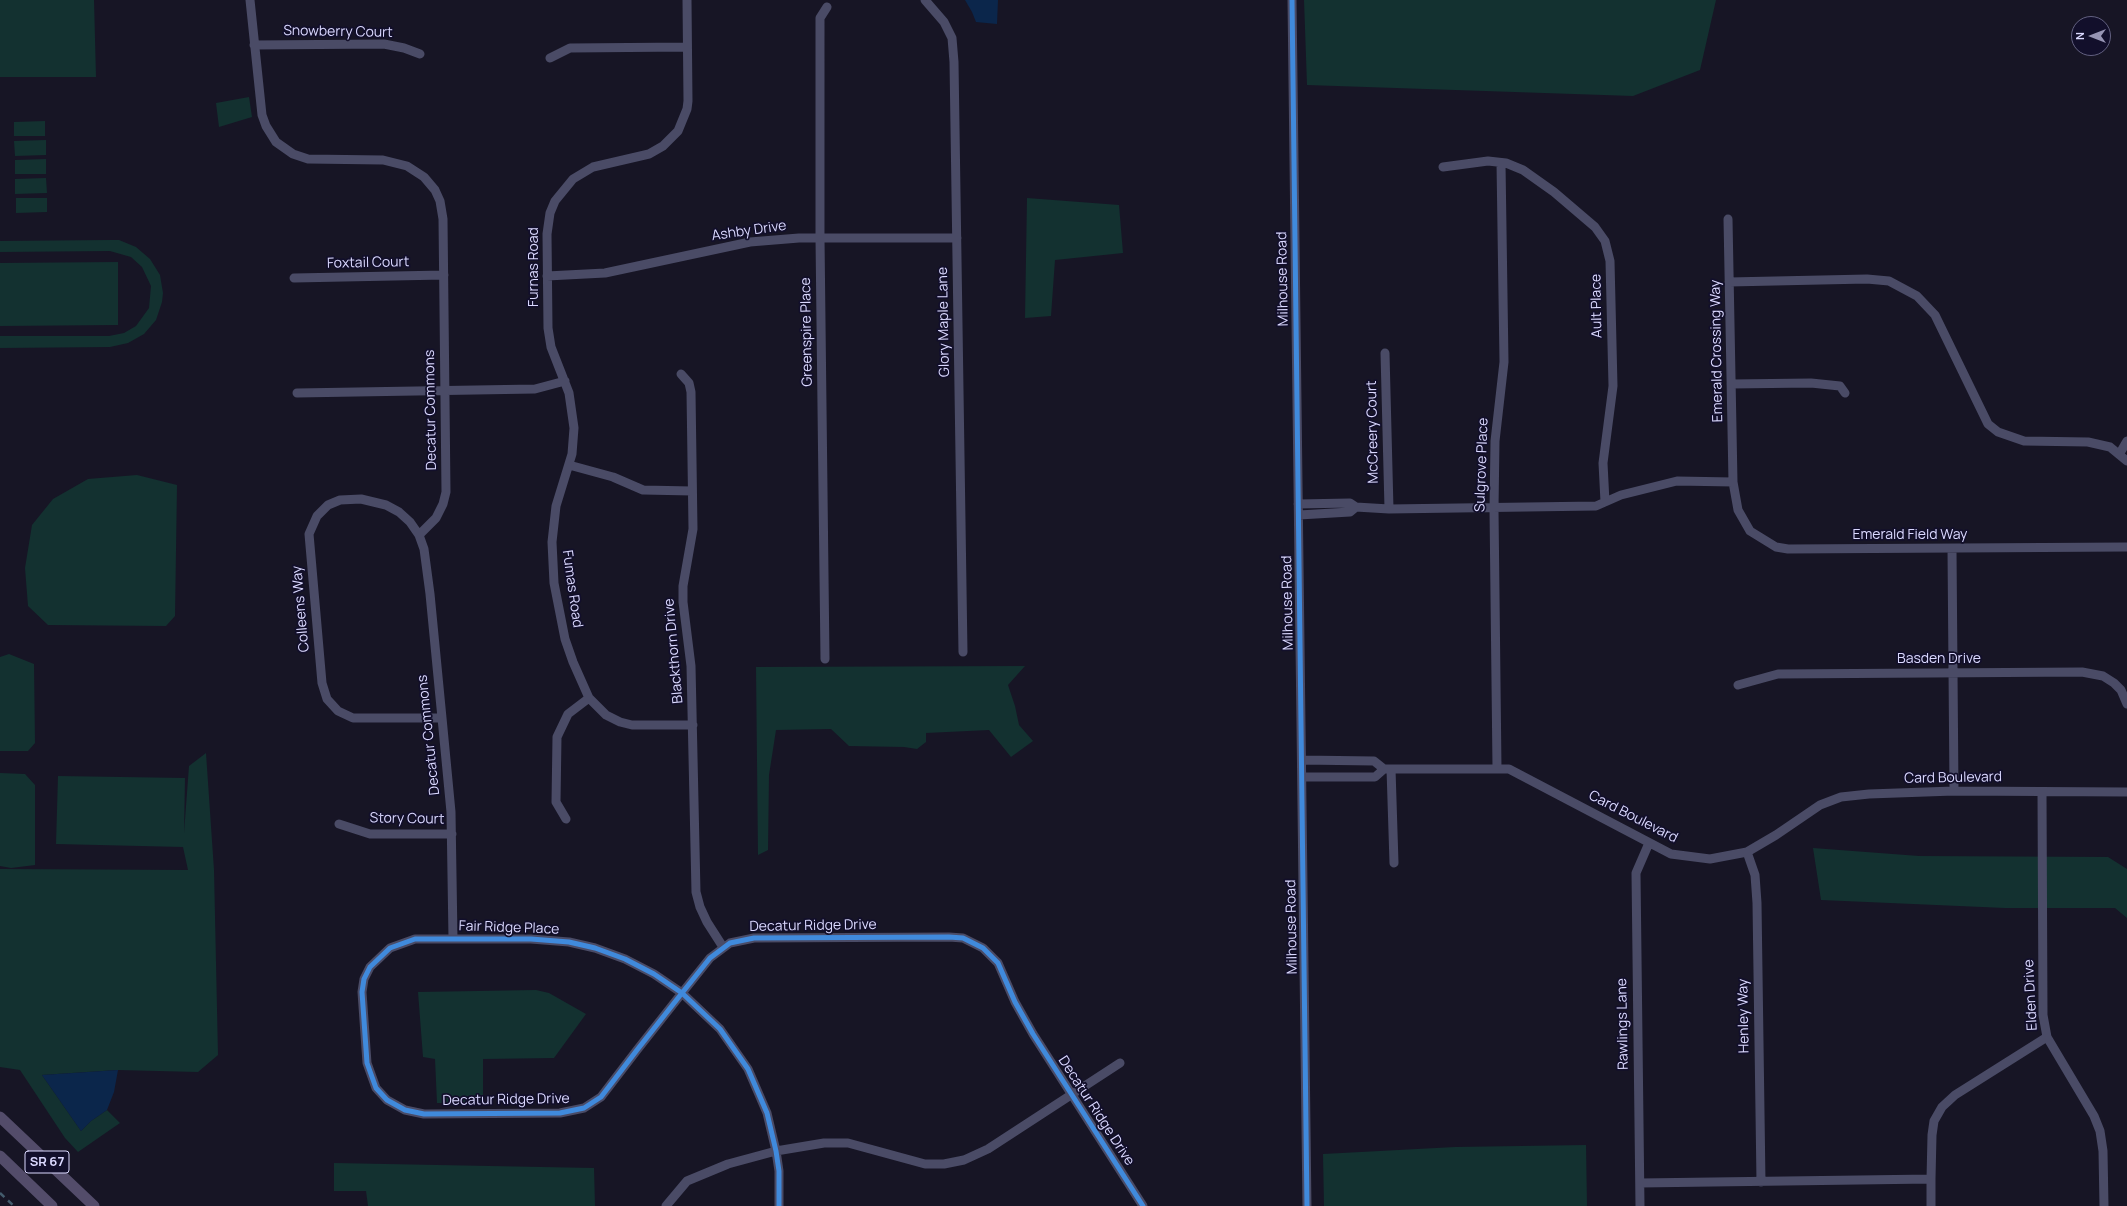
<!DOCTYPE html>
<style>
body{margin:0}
#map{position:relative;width:2127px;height:1206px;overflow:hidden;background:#171525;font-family:Manrope,sans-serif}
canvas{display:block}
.north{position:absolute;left:2071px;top:16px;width:40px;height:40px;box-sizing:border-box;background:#120f2b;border:1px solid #626080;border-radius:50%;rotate:270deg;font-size:11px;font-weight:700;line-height:16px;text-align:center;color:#dbd9ff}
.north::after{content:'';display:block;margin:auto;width:14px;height:18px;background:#9694b3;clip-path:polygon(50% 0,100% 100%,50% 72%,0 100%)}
</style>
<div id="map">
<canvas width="2127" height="1206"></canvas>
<div class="north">N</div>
</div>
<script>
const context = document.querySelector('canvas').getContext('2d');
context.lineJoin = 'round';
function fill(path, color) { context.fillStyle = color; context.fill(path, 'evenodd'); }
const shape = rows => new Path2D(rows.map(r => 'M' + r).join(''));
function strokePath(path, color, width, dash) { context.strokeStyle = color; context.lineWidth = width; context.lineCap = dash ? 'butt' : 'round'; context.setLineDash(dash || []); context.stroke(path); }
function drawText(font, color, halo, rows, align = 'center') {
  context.font = font + ' Manrope,sans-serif'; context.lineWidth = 3.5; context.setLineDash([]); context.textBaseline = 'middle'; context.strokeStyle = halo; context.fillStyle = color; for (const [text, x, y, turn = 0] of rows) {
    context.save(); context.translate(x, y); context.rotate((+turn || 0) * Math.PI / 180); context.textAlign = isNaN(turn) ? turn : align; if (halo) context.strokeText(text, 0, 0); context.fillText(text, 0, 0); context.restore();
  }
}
fill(shape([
 [0,0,94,0,96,77,0,77],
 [1304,0,1716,0,1700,70,1633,96,1307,85],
 [249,97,252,117,219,127,216,103],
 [45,121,45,136,14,136,14,122],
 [46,140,46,155,15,156,14,141],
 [46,159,46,174,15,174,15,160],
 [46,178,47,193,15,194,15,179],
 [16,198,47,198,47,212,16,213],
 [1027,198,1119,205,1123,253,1055,260,1051,316,1025,318],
 [110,240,119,240,136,247,150,259,160,275,163,293,162,302,156,320,144,334,128,343,110,347,0,348,0,336,109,336,124,333,136,326,149,308,151,286,142,267,131,257,110,251,0,252,0,241],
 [118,262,118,325,0,326,0,263],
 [137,475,177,485,175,616,166,626,48,625,28,606,25,568,32,525,53,499,88,479],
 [9,654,34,664,35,743,28,751,0,751,0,657],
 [1025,666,1008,685,1015,706,1019,725,1033,741,1011,757,989,730,926,733,926,742,917,749,904,747,849,746,831,729,776,730,769,775,768,850,758,855,756,667],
 [206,753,214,870,218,1055,198,1072,118,1070,42,1075,81,1131,91,1121,107,1110,120,1123,78,1152,65,1138,20,1070,0,1067,0,869,188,870,183,847,56,844,58,776,185,778,184,833,189,766],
 [0,773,25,774,35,785,35,865,11,868,0,866],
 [1813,848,1919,856,2108,857,2127,869,2127,918,2115,908,2005,908,1821,900],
 [536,990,549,993,586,1014,554,1058,483,1059,483,1104,437,1103,435,1059,423,1057,418,992],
 [1586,1145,1587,1206,1324,1206,1323,1154,1455,1147],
 [334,1163,594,1168,595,1206,368,1206,366,1191,334,1191]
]), '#133130');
fill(shape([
 [965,0,998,0,997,24,976,22,972,12],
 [118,1070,114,1092,107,1110,91,1121,81,1131,42,1075]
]), '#0b264b');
strokePath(shape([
 [250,0,262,115,266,126,276,142,293,154,308,159,383,160,407,166,424,177,435,190,440,201,443,219,446,492,443,504,436,518,419,535],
 [687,0,688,101,687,109,678,131,663,146,649,154,593,167,573,179,555,201,550,213,547,234,548,328,551,347,569,393,574,428,572,454,556,506,552,542,554,583,565,639,573,662,589,698,606,715,620,722,632,725,693,725],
 [925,0,944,22,952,38,954,62,963,652],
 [1292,0,1307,1206],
 [254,45,384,44,404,48,420,54],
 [550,58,570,48,687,47],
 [1443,167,1488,161,1506,163,1523,170,1554,192,1595,227,1605,241,1610,261,1613,386,1603,463,1605,502],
 [1728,219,1733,482,1738,510,1750,531,1776,547,1788,549,2127,547],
 [547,276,605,273,750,242,799,238,957,238],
 [294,278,444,275],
 [1729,282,1867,279,1889,281,1917,296,1935,315,1988,424,1998,432,2024,441,2088,442,2110,447,2127,461],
 [1385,353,1389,509],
 [681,374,689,383,691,392,693,529,683,586,683,602,691,666,696,892,700,907,707,922,723,947],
 [1731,384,1811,383,1840,386,1845,393],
 [297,393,535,389,565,381],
 [2120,453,2127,441],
 [569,465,613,477,643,490,692,491],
 [1298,504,1350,503,1356,507,1350,512,1299,515],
 [1356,507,1389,509,1596,506,1621,495,1677,481,1733,482],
 [1952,549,1954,791],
 [825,659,820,238,820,18,827,7],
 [1738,685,1778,674,2082,672,2103,676,2114,683,2121,690,2127,704],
 [442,718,353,718,338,711,327,699,322,683,309,534,317,516,328,505,340,500,361,499,386,505,399,512,410,522,419,535,424,549,430,594,442,718,451,812,453,939],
 [1302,760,1374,761,1384,769,1509,769,1671,854,1710,859,1747,852,1776,835,1820,805,1841,797,1869,794,1954,791,2127,792],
 [1497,768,1494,509,1495,441,1504,362,1501,163],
 [1391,769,1394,863],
 [1302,777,1375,777,1384,769],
 [2042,792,2043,1015,2047,1037,2094,1116,2100,1131,2103,1151,2104,1206],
 [566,819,556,802,557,737,568,714,589,698],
 [339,824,370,834,452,834],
 [1747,852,1755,875,1757,903,1761,1182],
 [1931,1179,1931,1206],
 [1640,1183,1931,1179,1932,1135,1934,1121,1942,1107,1955,1095,2047,1037],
 [666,1206,687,1181,728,1164,776,1151,824,1143,848,1143,925,1164,944,1164,964,1160,988,1149,1120,1063],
 [779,1206,779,1171,776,1151,767,1113,748,1069,720,1029,682,993,654,974,625,959,595,948,569,942,531,939,415,939,390,948,370,967,364,979,362,992,367,1063,376,1088,387,1100,405,1110,424,1114,560,1113,584,1108,601,1097,637,1050,682,993,710,958,730,943,754,938,949,937,963,938,983,948,998,963,1015,1002,1033,1034,1143,1206],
 [1640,1206,1636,873,1649,843]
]), '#4a4b66', 9);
strokePath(shape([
 [0,1117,94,1206],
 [0,1156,52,1206]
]), '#534c6a', 11);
strokePath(shape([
 [0,1193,14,1206]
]), '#445c6d', 2.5, [6, 5]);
strokePath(shape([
 [1292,0,1307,1206],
 [779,1206,779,1171,776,1151,767,1113,748,1069,720,1029,682,993,654,974,625,959,595,948,569,942,531,939,415,939,390,948,370,967,364,979,362,992,367,1063,376,1088,387,1100,405,1110,424,1114,560,1113,584,1108,601,1097,637,1050,682,993,710,958,730,943,754,938,949,937,963,938,983,948,998,963,1015,1002,1033,1034,1143,1206]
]), '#408adc', 5);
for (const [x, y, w] of [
 [47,1162,44]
]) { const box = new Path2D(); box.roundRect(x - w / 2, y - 11, w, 22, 3); context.fillStyle = '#120f2b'; context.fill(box); strokePath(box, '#dbd9ff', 1); }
drawText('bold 13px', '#dbd9ff', null, [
 ["SR 67",47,1162]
]);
drawText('14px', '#dbd9ff', '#120f2b', [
 ["Snowberry Court",338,32,1],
 ["Ashby Drive",749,231,-8],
 ["Foxtail Court",368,263,-1],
 ["Furnas Road",534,267,-90],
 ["Milhouse Road",1283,279,-91],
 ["Ault Place",1597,306,-91],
 ["Glory Maple Lane",944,322,-91],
 ["Greenspire Place",807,332,-91],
 ["Emerald Crossing Way",1717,351,-91],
 ["Decatur Commons",431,410,-91],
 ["McCreery Court",1373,432,-91],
 ["Sulgrove Place",1482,465,-88],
 ["Emerald Field Way",1910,535],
 ["Fumas Road",572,589,82],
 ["Milhouse Road",1288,603,-91],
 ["Colleens Way",301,609,-95],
 ["Blackthorn Drive",674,651,-95],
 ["Basden Drive",1939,659],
 ["Decatur Commons",429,735,-96],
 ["Card Boulevard",1953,778,-1],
 ["Card Boulevard",1633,817,27],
 ["Story Court",407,819,1],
 ["Decatur Ridge Drive",813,926,-1],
 ["Milhouse Road",1292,927,-91],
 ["Fair Ridge Place",509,928,2],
 ["Elden Drive",2031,995,-93],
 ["Henley Way",1744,1016,-91],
 ["Rawlings Lane",1623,1024,-91],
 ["Decatur Ridge Drive",506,1100,-1],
 ["Decatur Ridge Drive",1096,1111,57]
]);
</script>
